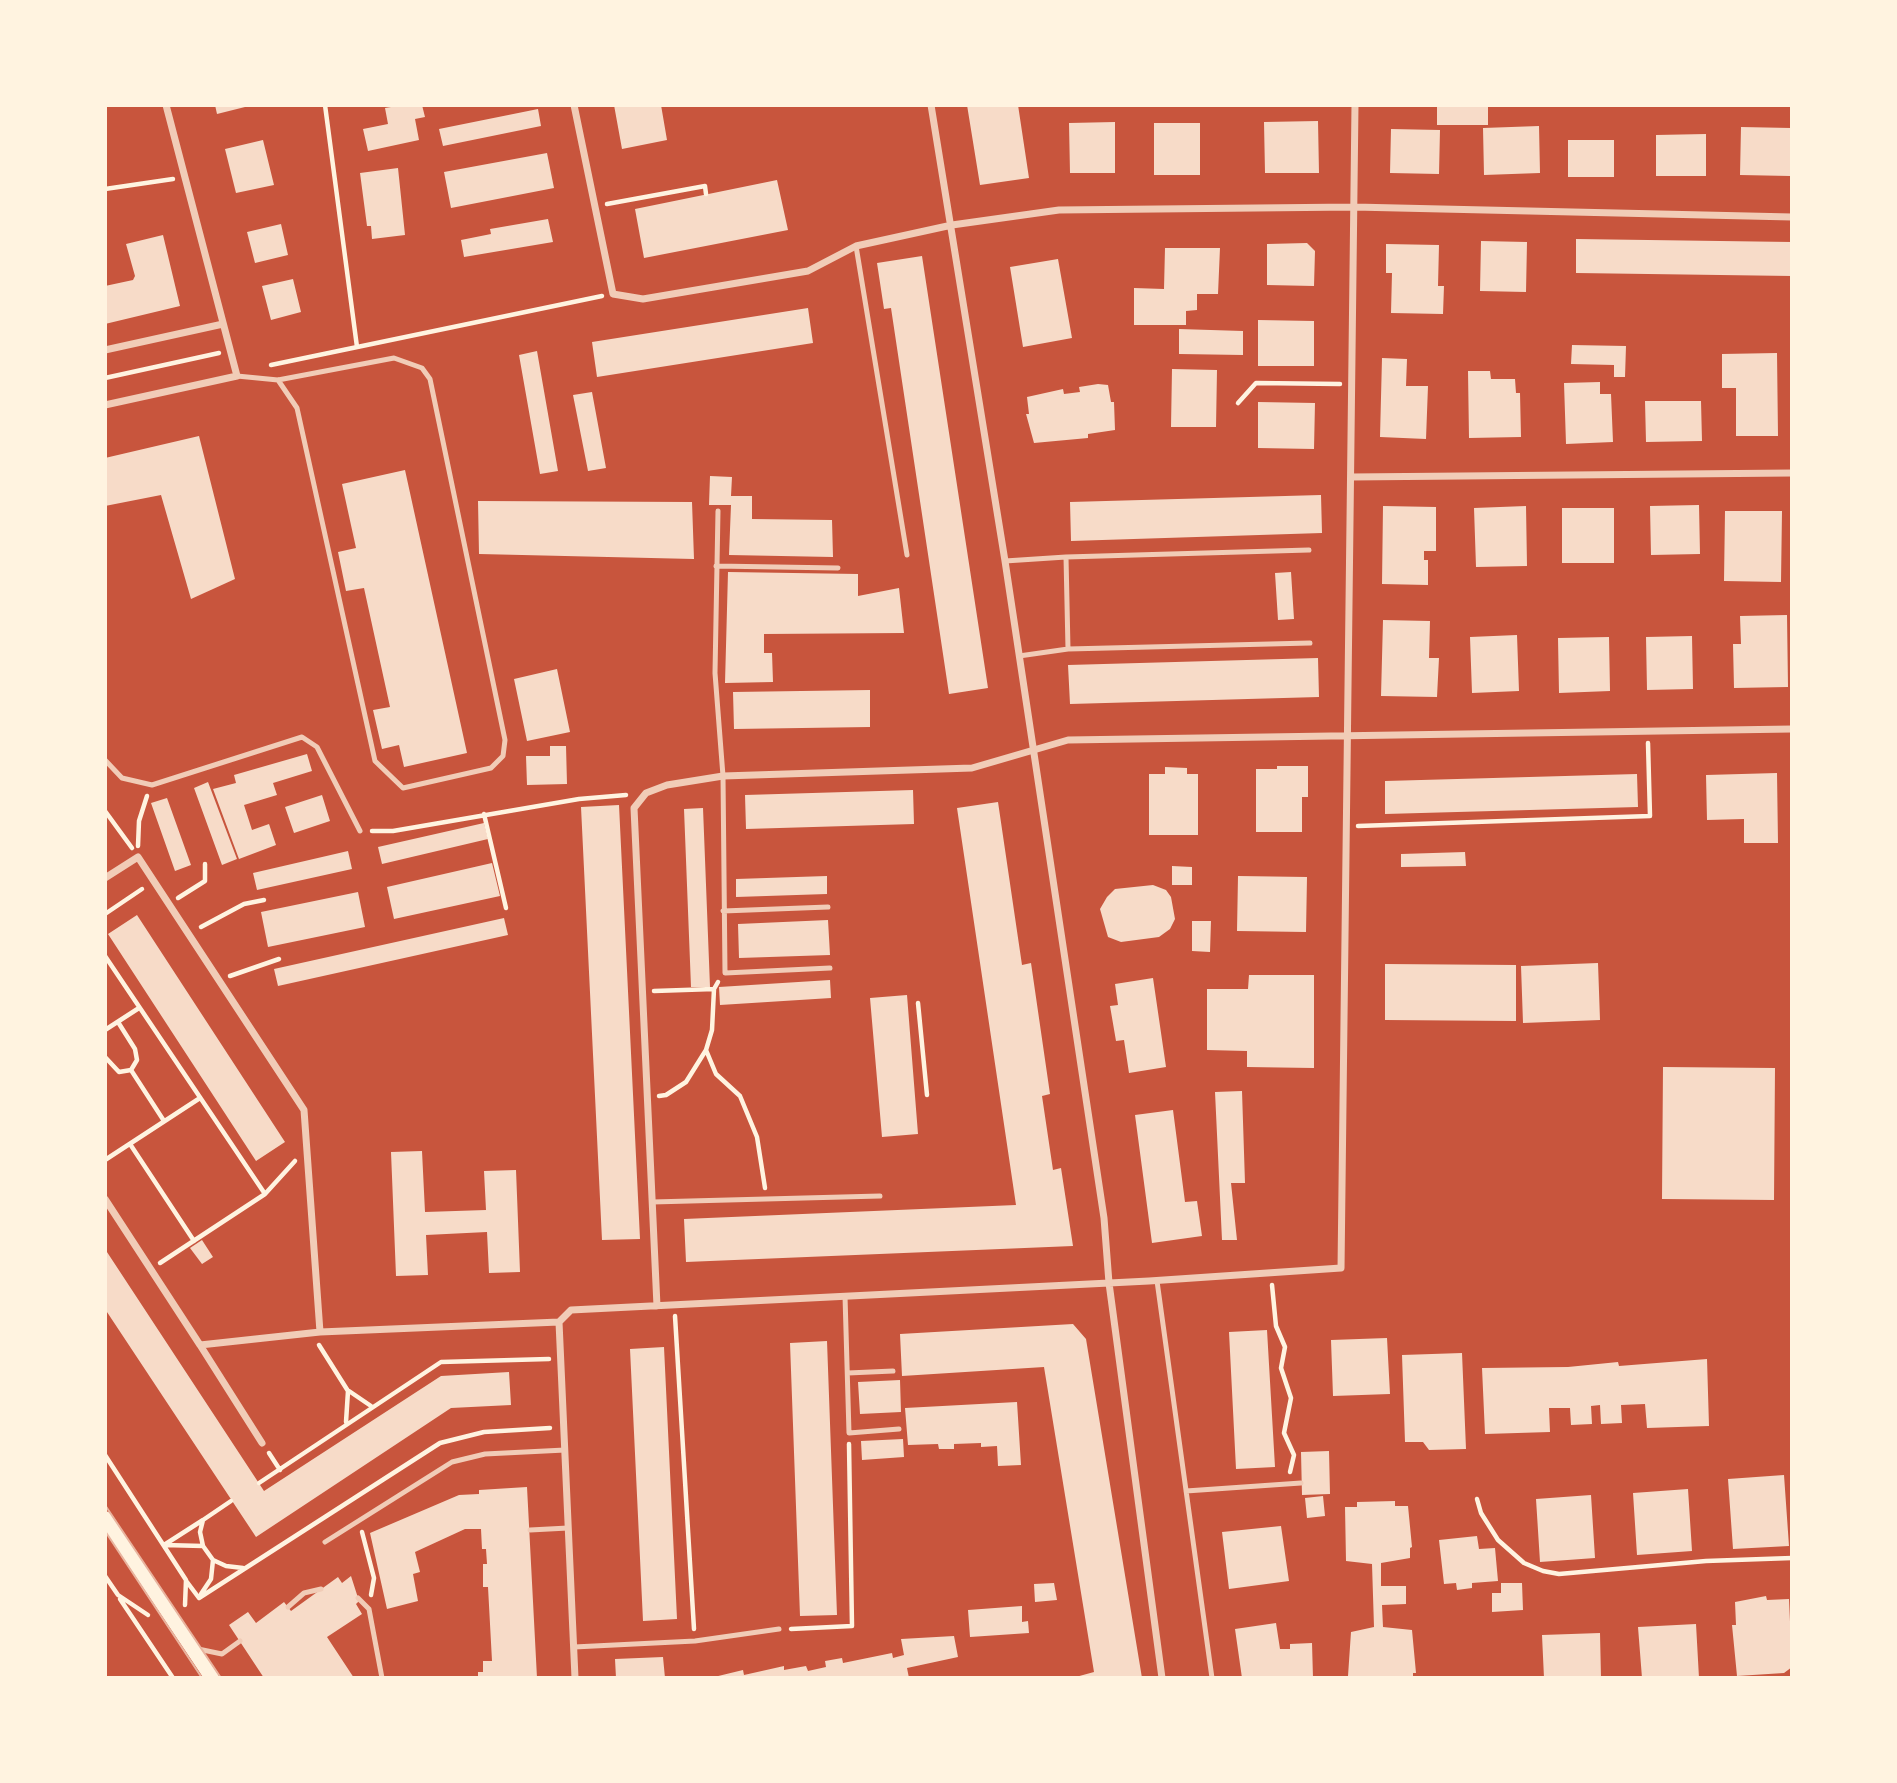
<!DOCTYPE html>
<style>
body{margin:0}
#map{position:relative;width:1897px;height:1783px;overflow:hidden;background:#c8553d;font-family:Lato,sans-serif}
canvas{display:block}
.frame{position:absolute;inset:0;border:107px solid #fff3e0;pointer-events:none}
</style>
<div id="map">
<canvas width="1897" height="1783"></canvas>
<div class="frame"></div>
</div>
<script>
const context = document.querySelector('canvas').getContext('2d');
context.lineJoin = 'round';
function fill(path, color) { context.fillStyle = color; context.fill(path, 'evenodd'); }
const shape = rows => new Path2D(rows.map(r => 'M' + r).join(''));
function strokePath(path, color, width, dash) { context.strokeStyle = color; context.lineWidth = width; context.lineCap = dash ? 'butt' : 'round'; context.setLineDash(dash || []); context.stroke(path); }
fill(shape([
 [215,105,249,105,249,106,217,114],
 [403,105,422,105,425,117,415,119,419,140,368,151,363,129,388,124,385,108],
 [614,105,661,105,667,140,622,149],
 [967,105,1018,105,1029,178,980,185],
 [1437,105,1488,105,1488,125,1437,125],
 [538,109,541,126,443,146,439,129],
 [1318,121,1319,173,1265,173,1264,122],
 [1115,122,1115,173,1070,173,1069,123],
 [1154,123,1200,123,1200,175,1154,175],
 [1539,126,1540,173,1484,175,1483,128],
 [1741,127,1791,128,1790,176,1740,175],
 [1391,129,1440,130,1439,174,1390,173],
 [1706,134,1706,176,1656,176,1656,135],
 [263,140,274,185,236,193,225,149],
 [1568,140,1614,140,1614,177,1568,177],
 [547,153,554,188,451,208,444,172],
 [398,168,405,235,372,239,371,226,367,226,360,173],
 [777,180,788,230,644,258,635,209],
 [548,219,553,242,464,257,461,240,491,234,490,229],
 [281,224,288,255,255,263,247,232],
 [163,235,180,306,105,324,105,286,133,280,135,276,126,244],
 [1576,239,1792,242,1792,276,1576,273],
 [1481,241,1527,242,1526,292,1480,291],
 [1307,243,1315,251,1314,286,1267,285,1267,244],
 [1386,244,1439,245,1438,286,1444,286,1443,314,1391,313,1392,273,1386,273],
 [1165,248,1220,248,1218,294,1197,294,1197,310,1186,311,1186,325,1134,325,1134,288,1164,289],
 [922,256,988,688,949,694,891,308,884,309,877,263],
 [1058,259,1072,338,1023,347,1010,267],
 [293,279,301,312,271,320,262,286],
 [808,308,813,343,597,377,592,342],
 [1258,320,1314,321,1314,366,1258,366],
 [1179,329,1243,331,1243,355,1179,354],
 [1572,345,1626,346,1625,377,1614,377,1614,365,1571,364],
 [537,351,558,471,540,474,519,355],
 [1777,353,1778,436,1736,436,1736,388,1722,388,1722,354],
 [1382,358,1407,359,1406,386,1428,386,1426,439,1380,437],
 [1172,369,1217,370,1216,427,1171,427],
 [1468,371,1490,371,1491,379,1515,379,1516,393,1520,393,1521,437,1469,438],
 [1600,382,1600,394,1611,394,1613,442,1566,444,1564,383],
 [1098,384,1108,385,1111,402,1114,402,1115,430,1088,434,1088,438,1034,443,1026,414,1029,414,1027,397,1063,389,1064,394,1080,392,1079,387],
 [592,392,606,468,588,471,573,395],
 [1645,401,1701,401,1702,441,1646,442],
 [1258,402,1315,403,1314,449,1258,448],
 [199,436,235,579,191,599,161,495,105,506,105,458],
 [405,470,467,753,404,767,399,745,382,749,373,710,390,707,364,588,346,591,338,552,356,548,342,484],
 [710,476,732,477,731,496,752,496,752,519,832,520,833,557,729,555,731,505,709,505],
 [1321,495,1322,533,1071,541,1070,502],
 [478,501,692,502,694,559,479,554],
 [1699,505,1700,554,1651,555,1650,506],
 [1383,506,1436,507,1436,551,1424,551,1424,560,1428,560,1428,585,1382,584],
 [1526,506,1527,566,1476,567,1474,508],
 [1562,508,1614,508,1614,563,1562,563],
 [1725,511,1782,511,1781,582,1724,581],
 [728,572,858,574,858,596,899,588,904,633,764,634,764,653,772,653,773,682,725,683],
 [1291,572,1294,619,1278,620,1275,573],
 [1787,615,1788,687,1734,688,1733,644,1741,644,1740,616],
 [1383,620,1430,621,1429,658,1439,658,1437,697,1381,696],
 [1517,635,1519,691,1472,693,1470,637],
 [1692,636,1693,689,1647,690,1646,637],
 [1609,637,1610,691,1559,693,1558,638],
 [1318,658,1319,697,1070,704,1068,665],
 [557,669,570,732,527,741,514,679],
 [870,690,870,727,734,729,733,692],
 [550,746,566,746,567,784,527,785,526,756,550,756],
 [307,754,312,771,273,783,277,795,244,805,252,830,269,824,276,845,239,859,213,789,236,783,234,775],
 [1277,766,1308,766,1308,797,1302,797,1302,832,1256,832,1256,769,1277,769],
 [1165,767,1187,768,1187,774,1198,774,1198,835,1149,835,1149,774,1165,774],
 [1777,773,1778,843,1744,843,1744,819,1707,820,1706,775],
 [1637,774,1638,807,1385,814,1385,781],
 [208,782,237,859,222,865,194,788],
 [913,790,914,824,746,829,745,795],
 [322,795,330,821,294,833,285,807],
 [167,798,191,865,175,871,151,803],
 [998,802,1022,965,1031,963,1050,1094,1042,1096,1053,1170,1061,1168,1073,1246,686,1262,684,1219,1016,1205,957,808],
 [619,805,640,1239,602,1240,581,807],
 [703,808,710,987,691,987,684,809],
 [484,823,488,839,382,864,378,847],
 [348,851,352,869,257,890,253,873],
 [1465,852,1466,866,1401,867,1401,854],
 [492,863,500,896,394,919,387,887],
 [1172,866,1192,867,1192,885,1172,885],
 [827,876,827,894,736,897,736,879],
 [1238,876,1307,877,1306,932,1237,931],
 [1153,885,1166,890,1171,897,1175,919,1170,929,1159,937,1121,942,1108,937,1100,909,1107,897,1115,889],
 [358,892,365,927,268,947,261,912],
 [137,915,285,1142,256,1161,108,934],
 [504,918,508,935,278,986,274,969],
 [828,920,830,955,739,958,738,924],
 [1192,921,1211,921,1210,952,1192,951],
 [1598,963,1600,1020,1523,1023,1521,966],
 [1385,964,1516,965,1516,1021,1385,1020],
 [1249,975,1314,975,1314,1068,1247,1067,1247,1051,1207,1050,1207,989,1248,989],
 [1153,978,1166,1067,1129,1073,1124,1040,1116,1041,1110,1006,1118,1005,1115,984],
 [830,980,831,998,720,1005,719,987],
 [907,995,918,1134,882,1137,870,998],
 [1663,1067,1775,1068,1774,1200,1662,1199],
 [1242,1091,1245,1183,1231,1183,1237,1240,1222,1240,1215,1092],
 [1173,1110,1185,1202,1197,1201,1202,1236,1152,1243,1135,1115],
 [422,1151,425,1212,486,1210,484,1171,516,1170,520,1272,489,1273,487,1232,426,1235,428,1275,396,1276,391,1152],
 [202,1240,213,1257,202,1264,190,1248],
 [105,1249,264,1491,441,1376,509,1372,511,1405,451,1408,256,1537,105,1309],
 [1073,1324,1086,1339,1142,1678,1072,1678,1094,1672,1044,1367,902,1376,900,1334],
 [1267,1330,1275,1467,1236,1469,1229,1332],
 [1387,1338,1390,1394,1333,1396,1331,1340],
 [827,1341,837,1615,800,1616,790,1343],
 [664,1347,677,1619,643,1621,630,1349],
 [1462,1353,1466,1449,1429,1450,1423,1442,1405,1442,1402,1355],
 [1707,1359,1709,1426,1647,1428,1645,1404,1621,1405,1622,1423,1601,1424,1600,1405,1591,1406,1592,1424,1571,1425,1570,1408,1549,1408,1550,1432,1485,1434,1482,1368,1568,1367,1618,1362,1619,1366],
 [900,1380,901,1412,860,1414,858,1382],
 [1017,1402,1021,1465,998,1466,997,1446,981,1447,981,1443,954,1444,954,1449,939,1449,938,1444,908,1445,905,1408],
 [903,1439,904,1457,862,1460,861,1441],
 [1329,1451,1330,1494,1302,1495,1301,1452],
 [1784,1475,1789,1546,1733,1549,1728,1479],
 [527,1487,537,1678,478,1678,478,1672,483,1672,483,1661,492,1661,488,1587,483,1587,483,1564,487,1564,486,1549,482,1549,481,1529,465,1529,415,1552,420,1572,413,1574,418,1601,387,1609,370,1533,459,1495,479,1494,479,1490],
 [1688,1489,1692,1551,1637,1555,1633,1493],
 [1591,1495,1595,1558,1540,1562,1536,1499],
 [1323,1496,1325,1516,1307,1518,1305,1498],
 [1395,1501,1395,1506,1408,1506,1412,1547,1410,1548,1410,1558,1381,1563,1381,1586,1406,1586,1406,1604,1382,1605,1383,1627,1412,1630,1416,1673,1413,1673,1413,1678,1352,1678,1348,1676,1351,1632,1374,1627,1372,1564,1346,1561,1345,1507,1357,1507,1357,1502],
 [1281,1526,1289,1581,1229,1589,1222,1532],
 [1477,1536,1479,1549,1495,1548,1498,1581,1472,1583,1472,1588,1457,1590,1456,1583,1444,1584,1439,1540],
 [351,1576,359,1601,356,1604,362,1614,327,1637,354,1678,264,1678,229,1625,248,1612,256,1623,284,1602,291,1611,338,1577,342,1583],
 [1054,1583,1057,1600,1035,1602,1034,1584],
 [1501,1583,1522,1583,1523,1610,1492,1612,1492,1593,1501,1593],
 [1766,1596,1767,1600,1789,1599,1792,1667,1784,1673,1737,1676,1732,1625,1736,1625,1735,1602],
 [1022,1606,1022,1622,1028,1621,1029,1633,970,1637,968,1610],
 [1276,1623,1280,1649,1290,1649,1290,1644,1312,1643,1313,1678,1242,1678,1235,1629],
 [1696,1624,1699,1678,1642,1678,1638,1627],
 [1600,1633,1601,1678,1544,1678,1542,1635],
 [954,1636,958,1657,907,1668,909,1678,710,1678,743,1670,744,1675,784,1666,784,1670,806,1666,808,1671,826,1667,825,1661,842,1658,843,1663,892,1653,893,1658,904,1655,901,1639],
 [663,1657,665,1678,616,1678,615,1659]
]), '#f7dbc8');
strokePath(shape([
 [325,105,357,347],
 [105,189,173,179],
 [607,204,705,186,706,194],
 [271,365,602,296],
 [105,378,219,353],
 [1238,403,1256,383,1340,384],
 [105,811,132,848],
 [484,814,506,908],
 [1358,826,1650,816,1648,743],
 [372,831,393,831,579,799,626,795],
 [138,846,139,821,147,796],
 [178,898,205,881,205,864],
 [105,914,142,889],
 [201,927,244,904,264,900],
 [105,956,265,1194],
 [230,976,279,959],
 [654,991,714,989],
 [918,1003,927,1095],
 [105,1030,139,1008],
 [706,1050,716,1074,740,1096,757,1137,765,1188],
 [105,1057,119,1072,131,1070,137,1060,135,1049,118,1022],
 [131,1070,164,1121],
 [659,1096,666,1095,686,1082,706,1050,712,1030,714,989,718,982],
 [130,1144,194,1241],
 [105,1160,200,1098],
 [160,1263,265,1194,295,1161],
 [1272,1285,1276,1326,1285,1347,1281,1368,1291,1398,1284,1433,1294,1455,1290,1472],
 [675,1316,694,1629],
 [319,1345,348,1391,346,1422],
 [349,1391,371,1406],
 [269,1453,280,1470],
 [105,1455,186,1580,185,1605],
 [259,1483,441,1362,549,1359],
 [1477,1499,1481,1513,1498,1540,1524,1563,1543,1571,1559,1574,1706,1561,1792,1558],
 [362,1532,374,1578,371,1595],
 [164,1545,203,1546,213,1560,211,1579,201,1594],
 [164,1545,203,1520],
 [203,1546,200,1532,203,1520,231,1501],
 [213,1560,226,1566,243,1568],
 [105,1576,118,1595,148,1615],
 [187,1582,199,1598],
 [199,1598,440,1443,484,1432,550,1428],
 [120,1599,173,1678],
 [791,1629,852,1626,849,1444]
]), '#fff3e0', 4.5);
strokePath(shape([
 [856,246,907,555],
 [237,376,278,380,394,358,422,368,430,379,505,740,503,756,491,768,403,788,375,761,297,408,278,380],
 [718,511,715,673,723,776,725,973,830,968],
 [1066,557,1309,550],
 [1005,561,1066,557,1068,649,1019,656],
 [716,566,838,568],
 [1068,649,1310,643],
 [105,760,122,778,152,785,302,737,317,747,360,831],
 [723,911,828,907],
 [652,1202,880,1196],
 [1157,1281,1212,1678],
 [845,1296,849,1433,899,1429],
 [848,1373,893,1371],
 [1186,1491,1301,1483],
 [530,1530,568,1528],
 [325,1542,452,1462,485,1454,565,1450],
 [358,1598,369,1609,382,1678],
 [288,1607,304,1593,321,1589],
 [574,1647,695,1641,779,1629],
 [198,1649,222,1654,240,1641]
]), '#f1ccb7', 5);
strokePath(shape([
 [574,105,613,294,643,299,808,271,856,246,952,225,1059,210,1354,207,1792,217],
 [931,105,1005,561,1104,1218,1109,1283,1162,1678],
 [105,350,223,324],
 [105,405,237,376,166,105],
 [1351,477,1792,473],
 [105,878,138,857,304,1110,320,1332],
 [105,1199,200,1345,320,1332,559,1322,571,1310,1149,1281,1341,1268,1355,105],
 [657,1306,634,808,646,793,667,785,723,776,972,768,1068,740,1792,729],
 [559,1322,575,1678],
 [200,1345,262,1443]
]), '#f1ccb7', 7);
strokePath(shape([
 [105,1518,212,1678]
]), '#fff3e0', 14);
strokePath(shape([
 [105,1505,221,1678],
 [105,1531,202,1678]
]), '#e9b49f', 2);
</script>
